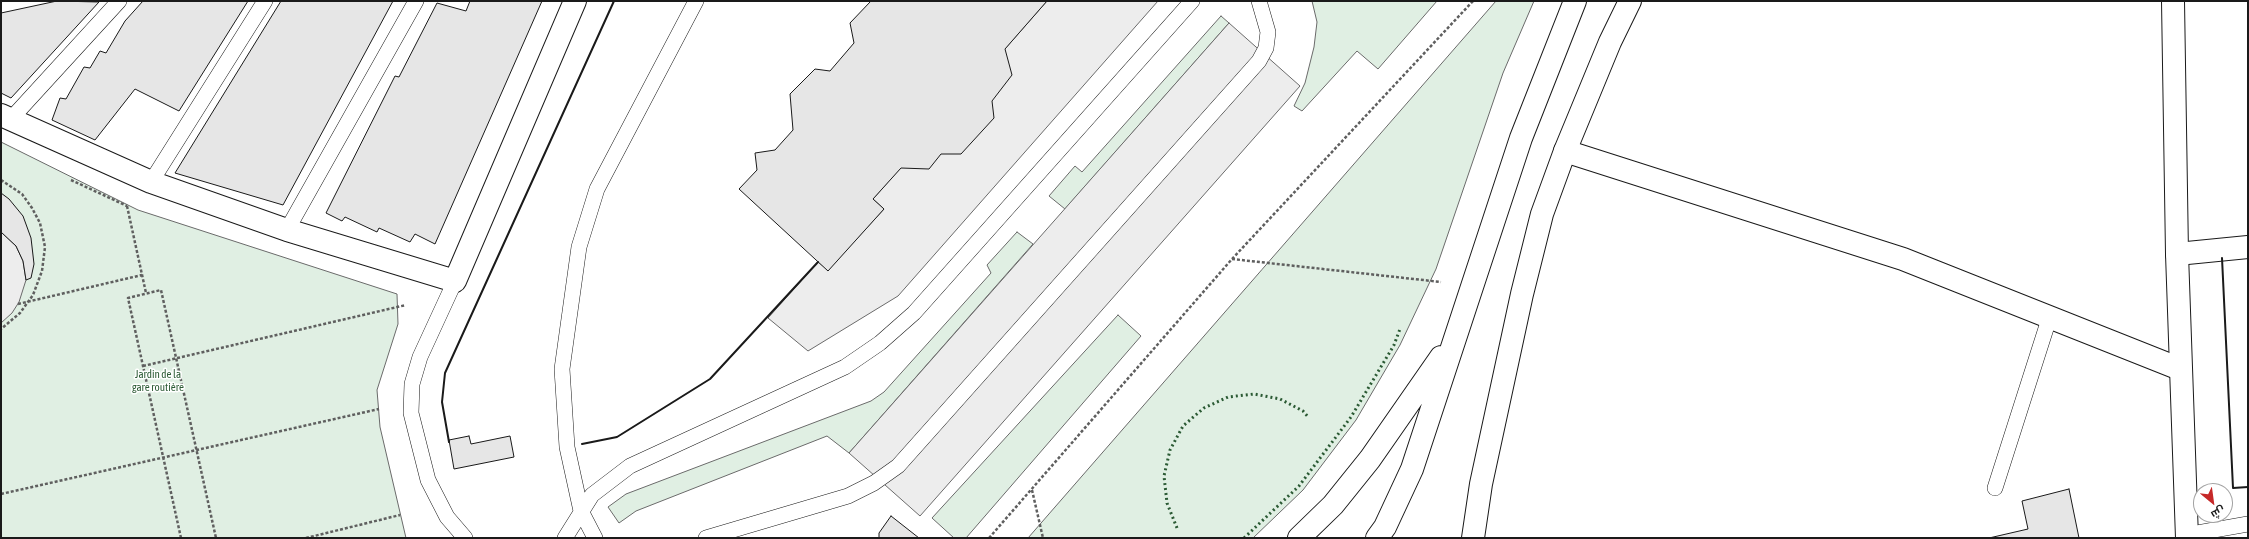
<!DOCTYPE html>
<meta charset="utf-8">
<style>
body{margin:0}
#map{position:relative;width:2249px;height:539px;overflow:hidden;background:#fff;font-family:"Asap Condensed",Cairo,sans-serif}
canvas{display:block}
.frame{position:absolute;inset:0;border:2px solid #1a1a1a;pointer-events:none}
.north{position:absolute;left:2193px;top:483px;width:40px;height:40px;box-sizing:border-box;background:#fff;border:1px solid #a3a3a3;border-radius:50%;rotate:151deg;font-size:11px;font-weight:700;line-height:16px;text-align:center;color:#1a1a1a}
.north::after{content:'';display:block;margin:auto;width:14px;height:18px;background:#c62828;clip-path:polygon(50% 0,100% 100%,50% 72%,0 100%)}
</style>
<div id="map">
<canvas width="2249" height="539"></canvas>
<div class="frame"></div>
<div class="north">ش</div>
</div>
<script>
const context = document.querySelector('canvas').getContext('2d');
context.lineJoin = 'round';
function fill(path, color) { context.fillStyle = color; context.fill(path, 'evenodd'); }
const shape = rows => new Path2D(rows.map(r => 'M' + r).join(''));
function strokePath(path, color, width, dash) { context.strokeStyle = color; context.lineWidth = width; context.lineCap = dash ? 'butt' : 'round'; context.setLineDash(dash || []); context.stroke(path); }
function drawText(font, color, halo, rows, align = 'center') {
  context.font = font + ' "Asap Condensed",sans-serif'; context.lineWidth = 3; context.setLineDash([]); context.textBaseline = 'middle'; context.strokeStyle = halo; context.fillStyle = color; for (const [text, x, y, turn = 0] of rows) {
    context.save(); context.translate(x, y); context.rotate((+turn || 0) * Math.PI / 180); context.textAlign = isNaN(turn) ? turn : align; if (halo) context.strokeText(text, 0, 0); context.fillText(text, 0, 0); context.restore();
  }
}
const green = shape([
 [1312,1,1437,1,1378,69,1357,51,1302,111,1294,106,1305,83,1314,47,1317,22,1312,1],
 [1496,1,1534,1,1503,73,1436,269,1400,345,1356,420,1303,490,1253,538,1028,538,1496,1],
 [1221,16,1229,23,1065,209,1049,196,1075,166,1082,172,1221,16],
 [1,142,138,210,397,294,398,324,377,390,380,427,406,538,1,538,1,142],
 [1017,232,1033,244,849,453,827,436,636,511,619,523,608,507,626,494,871,401,884,392,991,273,987,265,1017,232],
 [1118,315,1141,336,966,538,954,538,932,518,1118,315]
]);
fill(green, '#e0efe3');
strokePath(green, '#6a6a6a', 1);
const parking = shape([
 [1047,1,1158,1,898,296,808,351,768,318,818,262,828,270,884,209,873,199,1047,1],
 [1229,23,1300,86,920,516,849,453,1229,23],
 [1,232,16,246,23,261,26,280,19,302,12,313,1,323,1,232]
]);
fill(parking, '#ededed');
strokePath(parking, '#6a6a6a', 1);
const building = shape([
 [57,1,99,2,11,98,1,93,1,13,57,1],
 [143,1,248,1,179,111,135,89,95,140,52,120,60,98,66,99,84,67,90,68,100,51,106,53,125,21,143,1],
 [281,1,393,1,283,205,175,173,281,1],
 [470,1,542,1,435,244,415,234,410,242,379,228,377,232,345,217,342,221,326,213,395,76,399,77,437,3,466,11,470,1],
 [871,1,1047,1,1005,49,1012,75,992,101,994,118,961,154,941,154,929,169,901,168,873,199,884,209,828,271,739,189,757,170,755,153,775,150,793,130,790,94,815,69,830,71,854,43,850,23,871,1],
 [1,193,9,199,23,216,31,238,34,264,31,278,26,280,23,261,16,246,1,232,1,193],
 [469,436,471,444,510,436,514,457,454,469,449,440,469,436],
 [2069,489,2079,538,1989,538,2028,529,2022,501,2069,489],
 [891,516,919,538,879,538,879,533,891,516]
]);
fill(building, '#e6e6e6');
strokePath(building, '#1a1a1a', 1);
const lane = shape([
 [10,120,119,1],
 [151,182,265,1],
 [287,230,416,1],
 [455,281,420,357,412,384,411,413,428,480,447,517,465,538],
 [1995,488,2050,316],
 [2186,535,2248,524],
 [565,538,592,495,630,466,845,367,880,343,914,313,1192,1],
 [595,538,581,511,567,447,562,369,579,247,597,189,696,1],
 [706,538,848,496,874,483,898,466,1259,61,1266,48,1268,32,1259,1]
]);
const street = shape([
 [1,115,151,182,287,230,455,281,575,1],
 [1565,151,1903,259,2180,369],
 [2177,254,2248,247]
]);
const secondary = shape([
 [2173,1,2177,254,2187,538]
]);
const primary = shape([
 [1299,538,1333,505,1370,459,1441,357],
 [1377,538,1385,527,1412,469,1521,138,1575,1],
 [1473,538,1481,484,1522,294,1542,214,1565,151,1610,42,1630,1]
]);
strokePath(lane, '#1a1a1a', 16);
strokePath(street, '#1a1a1a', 24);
strokePath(secondary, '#1a1a1a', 24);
strokePath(primary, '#1a1a1a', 24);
strokePath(shape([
 [1,180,22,194,32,208,40,223,45,247,42,271,33,295,20,313,1,329],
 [71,180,127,206],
 [127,206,146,293],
 [1232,259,1441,282],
 [18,304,142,275],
 [143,366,406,305],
 [1032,490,1043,538],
 [1,494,379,409],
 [181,538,128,298,161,290,216,538],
 [306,538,400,515],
 [989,538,1232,259,1473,1]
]), '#5f5f5f', 2.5, [3, 2]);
strokePath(lane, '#fff', 15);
strokePath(street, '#fff', 22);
strokePath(secondary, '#fff', 22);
strokePath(primary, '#fff', 22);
strokePath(shape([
 [1177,528,1167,503,1164,476,1170,450,1183,426,1204,408,1228,397,1254,394,1280,399,1303,411,1309,418],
 [1244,538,1299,486,1351,417,1394,345,1400,329]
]), '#2b5a34', 3, [2, 3]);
strokePath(shape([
 [2222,258,2233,488,2248,487],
 [449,442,442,402,445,373,614,1],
 [582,444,617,437,710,379,818,262]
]), '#1a1a1a', 2);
drawText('11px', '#2b5a34', '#fff', [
 ["Jardin de la",158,375],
 ["gare routière",158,388]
]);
</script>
